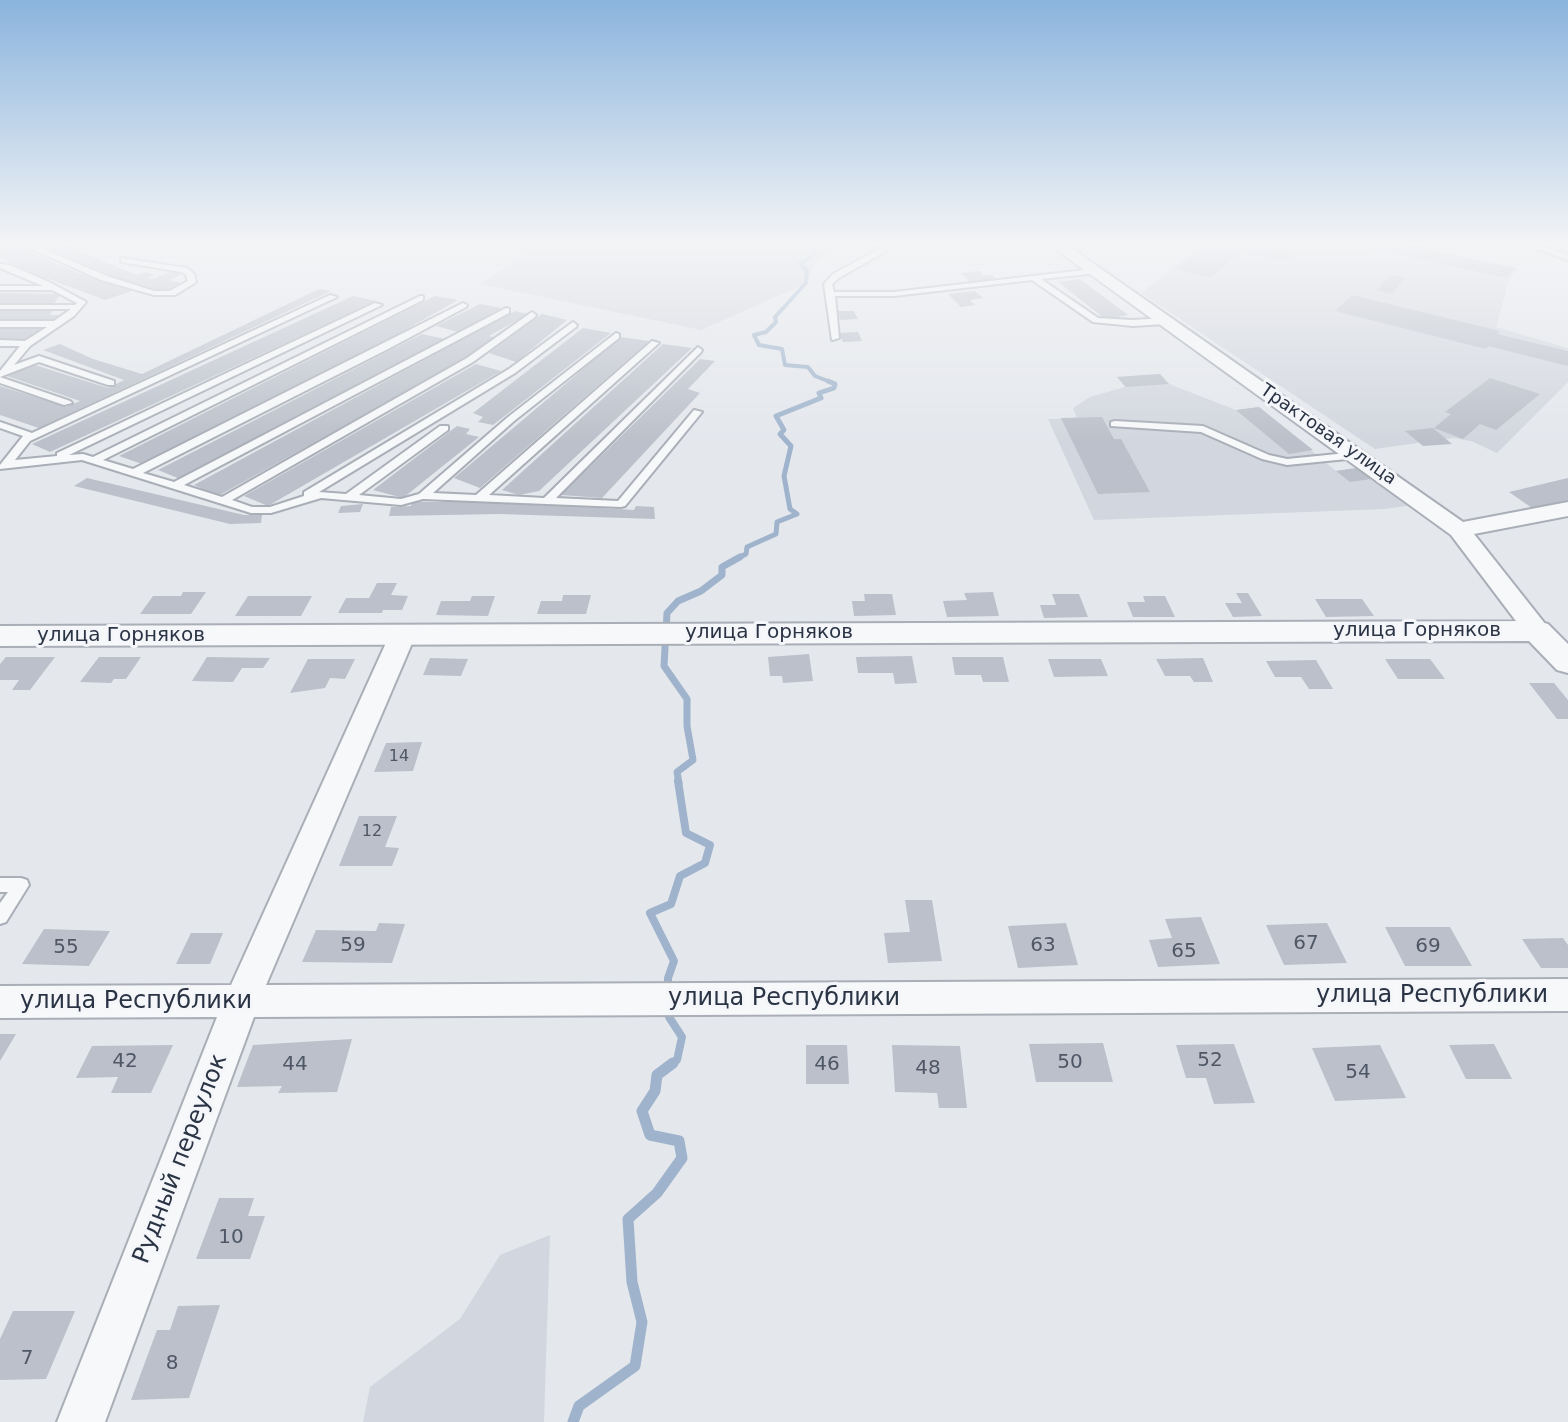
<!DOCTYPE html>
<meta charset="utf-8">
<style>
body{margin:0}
canvas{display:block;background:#e4e7ec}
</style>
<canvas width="1568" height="1422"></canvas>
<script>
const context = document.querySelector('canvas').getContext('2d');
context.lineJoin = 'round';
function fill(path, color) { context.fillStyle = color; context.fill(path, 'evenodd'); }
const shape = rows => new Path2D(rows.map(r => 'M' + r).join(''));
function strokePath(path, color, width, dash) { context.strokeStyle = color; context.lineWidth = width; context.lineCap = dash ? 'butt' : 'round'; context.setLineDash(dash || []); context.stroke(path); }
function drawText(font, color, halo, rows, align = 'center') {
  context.font = font + ' "DejaVu Sans",sans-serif'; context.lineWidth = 6; context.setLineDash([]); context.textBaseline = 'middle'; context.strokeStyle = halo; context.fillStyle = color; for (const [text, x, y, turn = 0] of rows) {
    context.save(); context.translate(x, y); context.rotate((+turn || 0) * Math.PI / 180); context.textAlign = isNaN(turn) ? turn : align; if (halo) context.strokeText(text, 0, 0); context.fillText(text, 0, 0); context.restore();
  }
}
fill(shape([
 [521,243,838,243,813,267,803,285,701,330,481,284,521,258],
 [1204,243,1401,243,1518,268,1509,280,1496,327,1568,348,1568,382,1497,453,1471,441,1453,438,1375,449,1141,293],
 [1160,374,1169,384,1236,410,1259,407,1336,471,1363,467,1413,505,1385,509,1094,520,1048,419,1077,418,1073,408,1090,397,1125,387,1117,377],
 [550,1235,544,1422,363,1422,370,1387,460,1319,500,1255]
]), '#d2d6de');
strokePath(shape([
 [820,243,813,245,815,254,800,264,807,270,806,283,775,317,776,322,766,332,754,335,759,345,782,349,785,365,808,367,815,376,833,383]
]), '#9fb4cc', 4);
strokePath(shape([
 [736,559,746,554,747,547,776,534,777,522,797,514,790,509,784,476,791,446,780,434,784,430,776,416,821,398,819,393,834,388,835,384,828,381]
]), '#9fb4cc', 5);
strokePath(shape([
 [679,783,677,772,693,760,687,726,687,699,664,666,667,613,678,601,701,591,722,575,722,567,740,557]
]), '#9fb4cc', 7);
strokePath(shape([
 [668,993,668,978,674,961,650,913,671,904,680,876,705,863,710,845,686,833,678,781],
 [669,1009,669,1017,682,1037,677,1060,670,1065]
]), '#9fb4cc', 8);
strokePath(shape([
 [573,1422,579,1406,635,1366,642,1322,632,1282,628,1219,657,1193,682,1158,679,1141,650,1135,642,1111,655,1091,657,1075,673,1063]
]), '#9fb4cc', 11);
fill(shape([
 [35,243,57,243,137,275,145,272,155,275,147,278,152,279,173,271,181,275,169,280,186,284,167,292,130,283],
 [1209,243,1252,243,1211,277,1176,269],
 [1347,243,1392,243,1515,268,1506,278],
 [17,246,78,273,132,291,105,300,49,279,44,280,0,257,0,250],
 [1255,246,1299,255,1291,262,1246,253],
 [979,271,984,276,992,275,997,280,971,283,961,273],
 [1391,275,1405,278,1391,294,1377,290],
 [1080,279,1128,315,1105,319,1058,282],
 [319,289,331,291,39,428,0,415,0,386,66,407,80,401,7,376,35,365,108,388,124,380,43,350,60,344,93,359,142,374],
 [975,291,983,298,970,300,975,305,961,307,948,294],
 [0,293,61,294,53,305,0,305],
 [1352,295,1500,331,1497,334,1568,351,1568,366,1488,346,1486,349,1335,311],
 [353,296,376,301,50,452,32,444],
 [435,296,458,300,384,342,142,464,119,456],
 [480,304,502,308,458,332,436,326],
 [55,309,49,315,63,315,56,320,0,321,0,310],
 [515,311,528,314,489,336,497,338,423,382,218,496,194,485],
 [837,311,854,311,858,319,840,320],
 [542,314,567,320,516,362,489,353],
 [0,327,40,329,26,341,0,341],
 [583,328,611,333,493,425,478,422,483,417,473,413],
 [858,332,862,341,843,342,839,333],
 [422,334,445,339,180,479,158,470],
 [621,337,649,341,480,488,454,478],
 [663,344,692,348,539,491,519,495,502,490],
 [700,359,715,361,688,389,700,393,602,498,561,495],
 [476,364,501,371,268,506,244,496],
 [1160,374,1169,384,1126,387,1117,377],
 [1490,378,1540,394,1496,430,1480,424,1463,439,1434,428,1451,414,1445,412],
 [1259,407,1313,450,1289,454,1236,410],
 [1102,417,1114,439,1121,439,1150,492,1098,494,1061,418],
 [457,426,470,429,466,434,479,437,403,498,373,490],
 [1433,428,1452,444,1423,446,1405,431],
 [1363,467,1377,478,1350,482,1336,471],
 [87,478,244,515,262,515,261,523,230,524,74,486],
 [1568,478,1568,501,1532,508,1509,492],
 [412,502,499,502,634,510,636,506,654,507,655,519,500,514,389,516,391,507,411,506],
 [363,504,360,512,338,513,341,506],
 [377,583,397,583,391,595,408,596,402,610,383,610,382,613,338,613,346,598,369,598],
 [183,592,206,592,191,614,140,614,153,596,181,596],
 [993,592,999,616,947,617,943,601,967,600,964,593],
 [1236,593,1248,593,1262,616,1233,617,1225,603,1242,603],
 [864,594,892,594,896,615,854,616,852,601,865,601],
 [1052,594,1079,594,1088,617,1044,618,1040,605,1056,605],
 [563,595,591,595,586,614,537,614,541,601,562,601],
 [248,596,312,596,301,616,235,616],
 [472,596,495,596,488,616,436,615,441,601,470,601],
 [1143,596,1165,596,1175,617,1133,617,1127,602,1145,602],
 [1315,599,1362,599,1374,616,1326,617],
 [809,654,813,681,783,683,782,676,770,676,768,657],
 [912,656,917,683,895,684,893,673,858,673,856,657],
 [6,657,55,657,30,690,12,690,19,680,0,680,0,664],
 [99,657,141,657,126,679,114,679,111,683,80,682],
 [207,657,270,658,263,668,242,668,233,682,192,681],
 [952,657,1003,657,1009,682,983,682,981,675,955,675],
 [430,658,468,659,461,676,423,675],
 [1203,658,1213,682,1194,682,1190,676,1165,676,1156,659],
 [308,659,355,659,345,679,330,678,325,688,290,693],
 [1048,659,1101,659,1108,676,1054,677],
 [1385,659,1430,659,1445,679,1398,679],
 [1316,660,1333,689,1309,689,1301,677,1275,677,1266,661],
 [1529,683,1554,683,1568,700,1568,719,1557,719],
 [422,742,413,771,374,772,386,743],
 [359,816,397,816,385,847,399,848,392,866,339,866],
 [905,900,932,900,942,961,888,963,884,933,910,932],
 [1201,917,1220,964,1158,967,1149,940,1172,938,1165,919],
 [379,923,405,924,392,963,302,962,316,930,376,931],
 [1066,923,1078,965,1018,968,1008,926],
 [1327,923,1347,963,1284,965,1266,925],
 [1385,927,1450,927,1472,966,1405,966],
 [44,929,110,931,89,966,22,964],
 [191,933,223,933,210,964,176,964],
 [1563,938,1568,945,1568,968,1541,968,1522,939],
 [0,1034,16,1034,0,1061],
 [352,1039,337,1092,278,1093,282,1086,237,1087,253,1045],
 [1103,1043,1113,1082,1036,1082,1029,1044],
 [1234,1044,1255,1103,1214,1104,1206,1078,1186,1078,1176,1045],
 [1494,1044,1512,1079,1466,1079,1449,1045],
 [173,1045,151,1093,111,1093,118,1077,76,1078,92,1046],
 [806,1045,847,1045,849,1084,806,1084],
 [892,1045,960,1046,967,1108,939,1108,937,1093,895,1092],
 [1380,1045,1406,1098,1335,1101,1312,1048],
 [219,1198,254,1198,248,1216,265,1216,250,1259,196,1259],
 [220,1305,189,1398,131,1400,157,1330,170,1330,178,1306],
 [13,1311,75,1311,46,1379,0,1380,0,1339]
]), '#bbc0ca');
const service = shape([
 [19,243,30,243,107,276,154,291,170,291,188,281,186,275,182,272,121,262,121,258,187,268,194,274,196,282,175,295,154,295,101,280,19,243],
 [890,243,900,243,839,278,832,284,834,292,894,292,1094,269,1098,271,1097,273,1041,279,1098,318,1133,320,1166,318,1170,321,1166,324,1133,326,1093,322,1032,280,894,296,835,296,839,338,832,340,824,284,833,274,890,243],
 [1521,243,1533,243,1568,255,1568,260,1521,243],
 [0,264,10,265,51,283,86,302,74,316,30,346,14,365,39,356,114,381,114,385,108,385,39,362,0,377,0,371,20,346,0,346,0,340,25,341,47,327,0,327,0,321,54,321,71,309,0,309,0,305,75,305,77,303,52,290,0,290,0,286,43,286,0,268,0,264],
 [330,295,337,297,30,441,15,460,57,456,57,453,375,303,382,305,69,455,83,454,93,457,420,296,423,296,423,300,103,460,133,469,463,303,467,305,466,307,390,348,143,473,174,482,506,308,509,309,509,313,184,485,222,497,467,358,532,312,536,315,535,317,473,362,232,500,252,507,270,507,304,496,304,492,509,369,573,322,577,325,576,327,515,373,319,492,346,494,440,426,448,426,448,430,359,495,401,499,419,494,508,417,616,333,619,334,619,338,514,421,433,493,476,495,652,341,659,343,489,495,544,498,698,347,702,350,701,352,556,498,618,501,694,410,702,412,625,506,621,507,423,499,401,505,321,498,271,513,251,513,82,460,0,469,0,465,23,436,0,428,0,422,32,433,330,295],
 [0,377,70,401,72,403,64,405,0,383,0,377],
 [1115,421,1203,426,1269,455,1287,459,1357,452,1362,455,1357,458,1287,465,1262,459,1201,432,1111,426,1111,422,1115,421],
 [0,878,21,878,27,880,29,885,6,922,0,924,0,903,8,892,0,892,0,878]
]);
const minor = shape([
 [1047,243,1064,243,1463,522,1568,502,1568,516,1474,534,1546,625,1550,631,1546,637,1528,637,1451,535,1047,243],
 [403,626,412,628,416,634,266,985,1568,979,1568,1011,254,1017,105,1422,57,1422,217,1017,0,1018,0,986,231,985,390,634,394,628,403,626]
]);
const tertiary = shape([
 [1537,621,1548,624,1568,644,1568,673,1557,670,1529,641,0,646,0,626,1537,621]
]);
strokePath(service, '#a9aeb7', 4);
strokePath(minor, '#a9aeb7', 4);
strokePath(tertiary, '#a9aeb7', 4);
fill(service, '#f7f8fa');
fill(minor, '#f7f8fa');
fill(tertiary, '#f7f8fa');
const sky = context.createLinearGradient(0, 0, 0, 442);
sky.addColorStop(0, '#8bb4dd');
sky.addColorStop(0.55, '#f3f4f6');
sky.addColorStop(1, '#f3f4f600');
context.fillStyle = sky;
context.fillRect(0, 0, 1568, 442);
drawText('16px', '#4f5766', null, [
 ["14",399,757],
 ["12",372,832]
]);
drawText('18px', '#2b3445', '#f4f6f9', [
 ["Трактовая улица",1328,435,35]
]);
drawText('20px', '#2b3445', '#f4f6f9', [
 ["улица Горняков",1417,631],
 ["улица Горняков",769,633],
 ["улица Горняков",121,636]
]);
drawText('20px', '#4f5766', null, [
 ["67",1306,944],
 ["59",353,946],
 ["63",1043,946],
 ["69",1428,947],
 ["55",66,948],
 ["65",1184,952],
 ["52",1210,1061],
 ["42",125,1062],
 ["50",1070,1063],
 ["44",295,1065],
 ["46",827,1065],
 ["48",928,1069],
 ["54",1358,1073],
 ["10",231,1238],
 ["7",27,1359],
 ["8",172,1364]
]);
drawText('24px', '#2b3445', '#f4f6f9', [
 ["улица Республики",1432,996],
 ["улица Республики",784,999],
 ["улица Республики",136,1002],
 ["Рудный переулок",181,1159,-69]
]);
</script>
